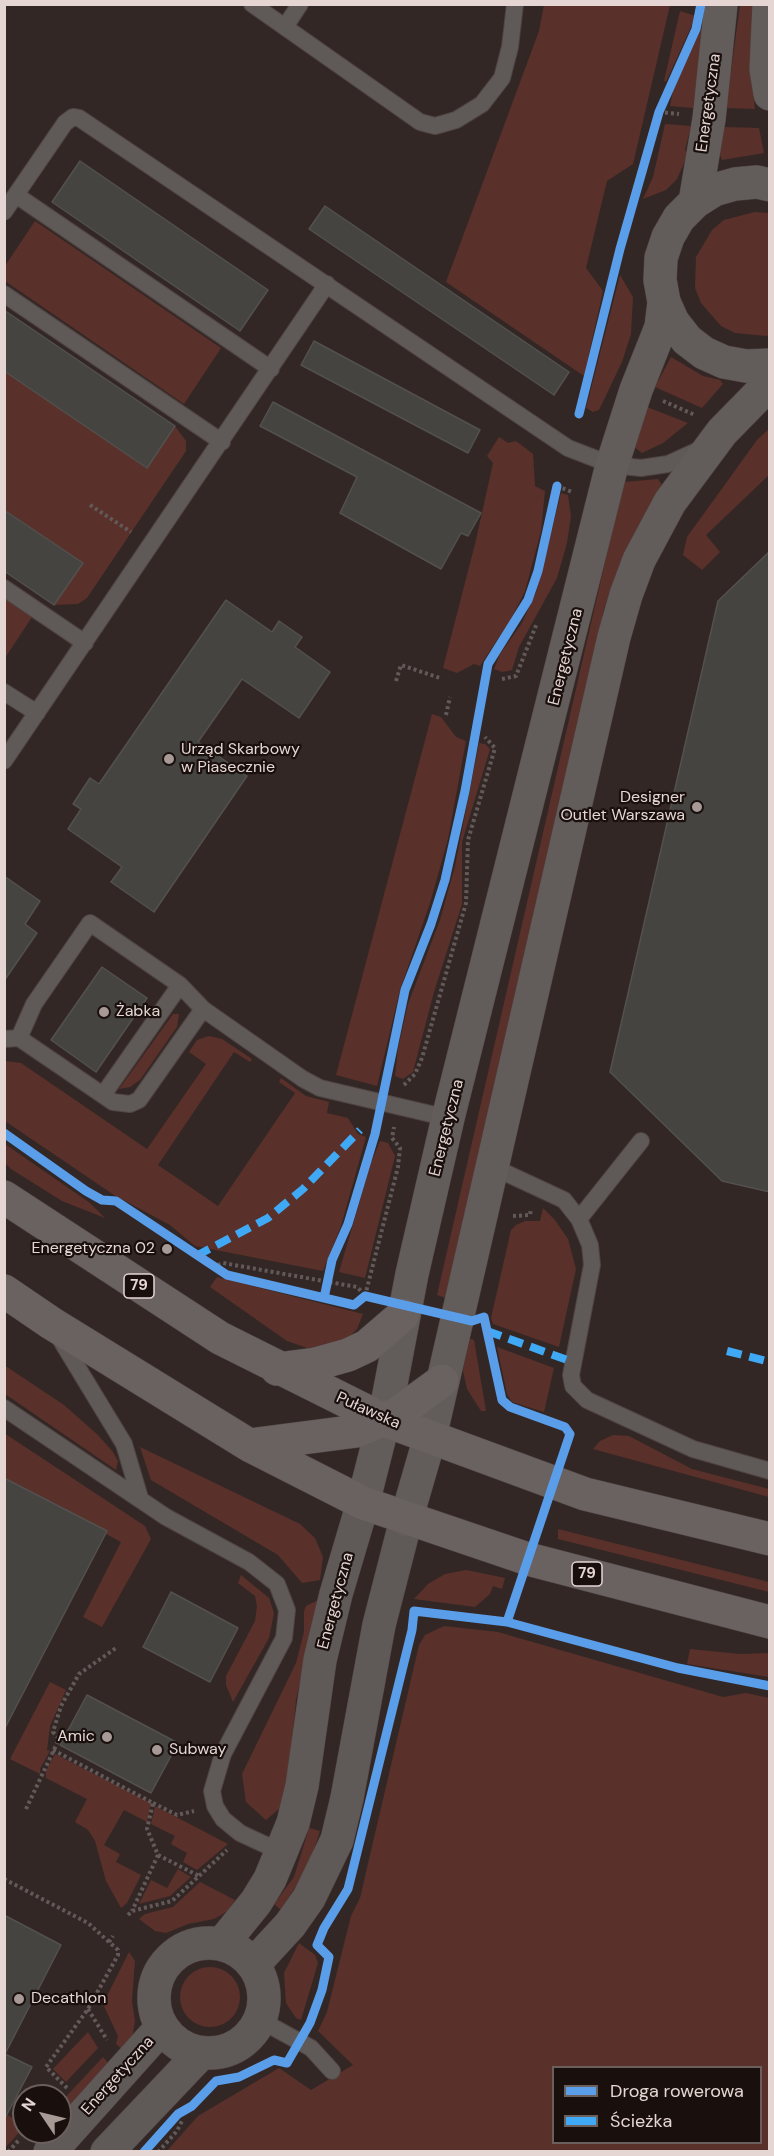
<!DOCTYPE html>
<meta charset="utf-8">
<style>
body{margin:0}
#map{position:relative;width:774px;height:2156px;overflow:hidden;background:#332725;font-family:"DM Sans",sans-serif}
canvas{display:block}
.frame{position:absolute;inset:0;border:6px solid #e5d6d3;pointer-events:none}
.legend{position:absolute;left:552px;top:2066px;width:210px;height:78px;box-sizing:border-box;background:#190f0d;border:2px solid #6b5f5c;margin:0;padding:8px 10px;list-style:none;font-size:18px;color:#e5d6d3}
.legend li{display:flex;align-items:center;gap:12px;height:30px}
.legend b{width:30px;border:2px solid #6b5f5c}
.north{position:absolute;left:12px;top:2084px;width:60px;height:60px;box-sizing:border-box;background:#190f0d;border:2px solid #6b5f5c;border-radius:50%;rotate:305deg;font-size:16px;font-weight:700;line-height:24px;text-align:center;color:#e5d6d3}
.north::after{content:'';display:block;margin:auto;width:21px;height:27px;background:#a79996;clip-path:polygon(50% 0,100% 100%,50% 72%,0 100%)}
</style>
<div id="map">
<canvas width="774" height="2156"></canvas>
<div class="frame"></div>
<ul class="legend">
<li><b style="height:8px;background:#5a9eea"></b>Droga rowerowa</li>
<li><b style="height:8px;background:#3fa9f5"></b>Ścieżka</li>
</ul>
<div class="north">N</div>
</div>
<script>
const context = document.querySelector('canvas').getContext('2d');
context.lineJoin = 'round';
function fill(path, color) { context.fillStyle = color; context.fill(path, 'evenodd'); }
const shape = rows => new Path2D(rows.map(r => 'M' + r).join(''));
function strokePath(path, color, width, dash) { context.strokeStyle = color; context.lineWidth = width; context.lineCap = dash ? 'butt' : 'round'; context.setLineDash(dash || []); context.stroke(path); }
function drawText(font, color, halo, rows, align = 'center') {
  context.font = font + ' "DM Sans",sans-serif'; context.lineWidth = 4.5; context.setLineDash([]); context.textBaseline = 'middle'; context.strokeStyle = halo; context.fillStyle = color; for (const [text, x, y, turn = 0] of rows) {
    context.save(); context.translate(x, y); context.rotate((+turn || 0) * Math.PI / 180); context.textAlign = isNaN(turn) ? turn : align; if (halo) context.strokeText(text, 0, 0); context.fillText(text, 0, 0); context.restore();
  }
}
fill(shape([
 [544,5,670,5,633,164,607,181,586,268,603,291,584,376,446,282,539,31],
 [740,5,752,5,751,78,755,109,726,108],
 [680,11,696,16,666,82,664,81],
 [703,25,693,108,670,106,673,90],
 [665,124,691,126,685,150,688,154,677,179,666,190,643,199,653,177],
 [724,127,759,128,764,153,722,160,720,155],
 [755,212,769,213,770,335,766,336,735,333,721,326,701,303,695,288,696,257,712,230,724,220],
 [35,221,221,348,184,404,5,281,5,266],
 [620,275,633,297,631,334,622,362,599,410,593,412,586,408],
 [671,357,703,376,720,380,723,384,702,408,655,387],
 [4,371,147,468,175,426,186,441,186,451,87,598,78,604,54,605,82,563,5,510],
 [647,407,688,423,663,443,642,453,634,447],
 [769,429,769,475,706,535,720,552,702,570,683,555,687,537,757,440],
 [499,437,508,443,516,441,533,454,535,486,545,491,541,531,525,591,511,619,480,666,474,664,457,673,443,668,476,540,493,463,487,456],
 [658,479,662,485,623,555,604,609,446,1298,437,1295,623,484,625,482],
 [561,493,568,495,571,516,567,543,557,578,519,647,512,670,502,672,494,669,500,654,522,623,536,592],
 [5,598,32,617,5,658],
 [432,714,441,717,456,737,466,741,448,839,430,903,400,990,377,1086,336,1075],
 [479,743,485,744,490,749,462,842,462,904,434,992,413,1072,403,1079,395,1076,398,1048,408,1004,440,920,455,866],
 [173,1014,179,1014,177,1027,140,1080,130,1087,119,1089],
 [209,1036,222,1039,252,1059,250,1062,234,1052,158,1165,218,1206,295,1093,279,1082,281,1078,306,1096,329,1102,327,1113,348,1118,358,1134,366,1137,341,1226,323,1271,195,1246,170,1225,114,1195,5,1121,5,1061,21,1063,147,1149,206,1064,189,1052,197,1040],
 [380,1141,388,1143,395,1156,365,1278,339,1272,371,1163],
 [5,1144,90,1203,105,1218,62,1201,11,1169,5,1163],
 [543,1208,555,1220,568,1239,576,1269,559,1347,493,1324,491,1318,511,1230,516,1225,525,1221,540,1221],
 [217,1277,363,1314,357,1329,348,1338,310,1349,287,1341,210,1287],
 [468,1338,474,1340,486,1411,481,1411,467,1389,463,1371],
 [497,1347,554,1368,544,1412,512,1402,507,1394],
 [4,1365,64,1405,98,1435,113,1452,118,1461,116,1470,5,1394],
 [4,1433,145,1526,151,1539,102,1627,83,1617,121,1542,5,1479],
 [613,1435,629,1436,692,1469,769,1489,769,1497,593,1449,600,1441],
 [140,1447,300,1524,315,1538,323,1557,320,1580,302,1583,278,1555,151,1480],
 [558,1529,769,1582,769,1592,558,1539],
 [466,1570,505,1578,502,1589,493,1586,490,1594,475,1607,414,1599,428,1584,445,1574],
 [241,1575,269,1598,274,1613,269,1638,233,1702,226,1685,226,1676,255,1621,257,1606,255,1596,238,1583],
 [318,1600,296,1700,290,1762,282,1799,279,1809,266,1820,246,1802,242,1774,296,1663,304,1632,304,1611,306,1606],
 [444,1626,498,1632,723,1697,746,1693,769,1698,769,2151,166,2152,198,2116,279,2068,311,2090,353,2065,318,2031,327,2012,351,1916,360,1898,419,1645,425,1635],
 [554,2068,760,2068,760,2142,554,2142],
 [690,1649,740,1654,769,1653,769,1677,687,1664],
 [50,1682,66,1690,50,1726,47,1750,50,1751,40,1769,40,1774,10,1759],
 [55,1754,151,1803,147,1822,124,1810,104,1845,120,1854,116,1862,141,1875,127,1903,121,1908,106,1881,95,1841,88,1830,75,1822,87,1799,46,1778,46,1771],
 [155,1806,228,1844,197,1870,183,1862,187,1853,171,1844,175,1836,151,1824],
 [309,1828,320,1831,309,1865,281,1910,274,1904,294,1877],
 [178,1869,191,1877,170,1896,139,1904,151,1880,167,1888],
 [200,1882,235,1900,228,1911,214,1919,188,1924,166,1933,155,1931,139,1919,145,1914,173,1907],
 [299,1943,315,1955,318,1963,301,2020,296,2018,286,2003,284,1973],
 [129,1952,135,1961,132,2001,135,2021,132,2039,123,2050,116,2044,118,2036,103,2004],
 '180 1997a30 30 0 1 1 60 0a30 30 0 1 1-60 0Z',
 [88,2032,98,2048,66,2082,53,2069],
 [103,2057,109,2064,60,2116,60,2103],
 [24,2110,24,2127,5,2148,5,2114,18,2121]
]), '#5a302a');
const building = shape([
 [80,161,268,290,240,331,52,202,80,161],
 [325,206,569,372,554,395,309,229,325,206],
 [4,310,175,426,147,468,4,371,4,310],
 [314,341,480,430,468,453,301,365,314,341],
 [273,402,481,513,468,536,461,533,441,569,340,513,357,477,260,426,273,402],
 [4,510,83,563,54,605,4,571,4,510],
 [770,551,770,1192,722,1181,610,1072,718,601,770,551],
 [226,600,272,632,279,621,302,637,295,647,330,672,299,718,242,679,198,742,247,776,154,912,111,882,122,867,68,829,81,809,73,804,90,778,99,784,226,600],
 [4,876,40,901,25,924,37,933,4,981,4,876],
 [102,967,147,998,96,1072,51,1040,102,967],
 [4,1478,107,1531,4,1730,4,1478],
 [171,1592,238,1628,210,1682,143,1647,171,1592],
 [87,1695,178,1743,151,1793,60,1745,87,1695],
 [4,1915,61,1945,5,2054,32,2067,4,2120,4,1915]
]);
fill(building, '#454440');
strokePath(building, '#52514e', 1.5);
const lane = shape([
 [252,4,420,122,435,126,456,120,482,104,502,78,510,47,515,4],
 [285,27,300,4],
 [16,195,271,369],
 [4,212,65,123,73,117,79,118,568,448,612,465,641,468,668,464,701,449],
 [4,294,222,442],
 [4,588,85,643],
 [4,692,37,713],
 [4,761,327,284],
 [19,1038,34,1004,90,923,180,985,203,1009,303,1079,320,1088,448,1118],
 [4,1039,19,1038,113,1102,130,1104,139,1100,203,1009],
 [103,1095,180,985],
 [493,1167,564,1200,579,1219,590,1245,592,1265,571,1375,573,1386,587,1400,693,1449,770,1471],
 [579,1219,641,1141],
 [59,1337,124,1444,140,1498],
 [4,1408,166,1517,249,1562,277,1584,287,1610,284,1638,223,1754,212,1791,215,1806,223,1819,240,1833,283,1853],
 [260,2020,311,2048,332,2071]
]);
const street = shape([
 '154 1998a55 55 0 1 1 110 0a55 55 0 1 1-110 0Z',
 [222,1944,256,1902,270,1879,293,1823,302,1786,320,1660,336,1594,363,1503],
 [253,1965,290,1925,309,1898,337,1840,347,1798,379,1625,406,1520],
 [50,2152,162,2027],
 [107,2152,201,2053]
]);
const secondary = shape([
 [769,4,766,69,770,94],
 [770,185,757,182,735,184,714,190,695,202,679,218,668,237,661,258,660,280,664,302,673,322,687,340,704,353,724,362,746,366,770,365],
 [695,202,709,119,721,4],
 [363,1503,384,1420,412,1274,448,1118,612,465,636,390,661,327,664,302],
 [406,1520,430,1437,614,637,626,595,639,560,670,502,722,432,770,383]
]);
const primary = shape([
 [4,1197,220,1338,384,1420,585,1494,770,1539],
 [4,1291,51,1323,249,1445,363,1503,528,1559,770,1622],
 [277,1369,316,1364,348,1355,367,1346,403,1315],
 [249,1445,357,1431,398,1413,442,1381]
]);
strokePath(lane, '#4f4442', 18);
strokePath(street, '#4f4442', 34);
strokePath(secondary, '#4f4442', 34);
strokePath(primary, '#4f4442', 34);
strokePath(shape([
 [659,112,679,114],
 [663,401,695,415],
 [557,486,572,492],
 [90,505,131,532],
 [502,679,516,676,537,623],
 [396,681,401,665,440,678],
 [446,715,450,697],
 [404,1085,415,1074,422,1058,466,903,468,840,495,748,485,737],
 [513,1216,530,1215,531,1209],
 [212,1267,223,1263,357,1287,365,1295],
 [365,1296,398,1167,400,1148,392,1138,394,1127],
 [53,1750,153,1803,147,1829,158,1855,132,1911],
 [153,1803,177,1815,194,1811],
 [26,1809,59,1739,53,1732,61,1706,79,1674,116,1648],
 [158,1855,199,1876],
 [4,1879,88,1923,109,1942],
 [128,1915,132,1911,172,1901,227,1850],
 [88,2009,107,2040],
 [67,2088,46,2067,88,2009,118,1955,118,1950,109,1942,113,1936],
 [8,2152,20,2139],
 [158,2152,177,2131,182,2121]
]), '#615a59', 4, [3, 3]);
strokePath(lane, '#5f5958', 16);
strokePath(street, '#5f5958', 33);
strokePath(secondary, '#625c5b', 33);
strokePath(primary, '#696261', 33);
strokePath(shape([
 [196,1256,268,1218,303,1189,360,1130],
 [487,1331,573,1362],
 [727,1351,770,1362]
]), '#3fa9f5', 8, [15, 8]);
strokePath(shape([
 [579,414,620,249,659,112,696,29,701,4],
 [4,1133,86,1191,102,1200,116,1201,227,1275,354,1305,365,1296,472,1321,484,1317,502,1400,510,1407,565,1427,570,1434,507,1622],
 [324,1298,332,1260,348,1224,375,1134,405,990,431,924,445,880,465,791,488,664,528,600,538,571,557,486],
 [144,2152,178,2114,192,2106,216,2081,239,2077,274,2060,287,2063,310,2023,322,1990,329,1957,317,1945,324,1928,348,1889,412,1630,414,1611,507,1622,678,1668,770,1686]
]), '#5a9eea', 9);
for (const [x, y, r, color] of [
 [169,759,6,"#a79996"],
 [697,807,6,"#a79996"],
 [104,1012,6,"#a79996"],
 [167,1249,6,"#a79996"],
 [107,1737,6,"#a79996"],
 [157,1750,6,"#a79996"],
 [19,1999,6,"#a79996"]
]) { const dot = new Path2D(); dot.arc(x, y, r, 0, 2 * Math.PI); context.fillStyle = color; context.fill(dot); strokePath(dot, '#190f0d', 2); }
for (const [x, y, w] of [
 [139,1286,30],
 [587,1574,30]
]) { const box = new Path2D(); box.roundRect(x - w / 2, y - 12, w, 24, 4.5); context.fillStyle = '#190f0d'; context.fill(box); strokePath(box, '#e5d6d3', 1.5); }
drawText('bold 15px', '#e5d6d3', null, [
 ["79",139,1286],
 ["79",587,1574]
]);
drawText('16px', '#e5d6d3', '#190f0d', [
 ["Energetyczna",709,103,-82],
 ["Energetyczna",566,657,-76],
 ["Energetyczna",447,1128,-76],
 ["Puławska",368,1411,24],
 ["Energetyczna",336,1601,-75],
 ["Energetyczna",118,2076,-48]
]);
drawText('16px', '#e5d6d3', '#190f0d', [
 ["Urząd Skarbowy",181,750],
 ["w Piasecznie",181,768],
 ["Designer",685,798,"right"],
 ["Outlet Warszawa",685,816,"right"],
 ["Żabka",116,1012],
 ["Energetyczna 02",155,1249,"right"],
 ["Amic",95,1737,"right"],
 ["Subway",169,1750],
 ["Decathlon",31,1999]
], 'left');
</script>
